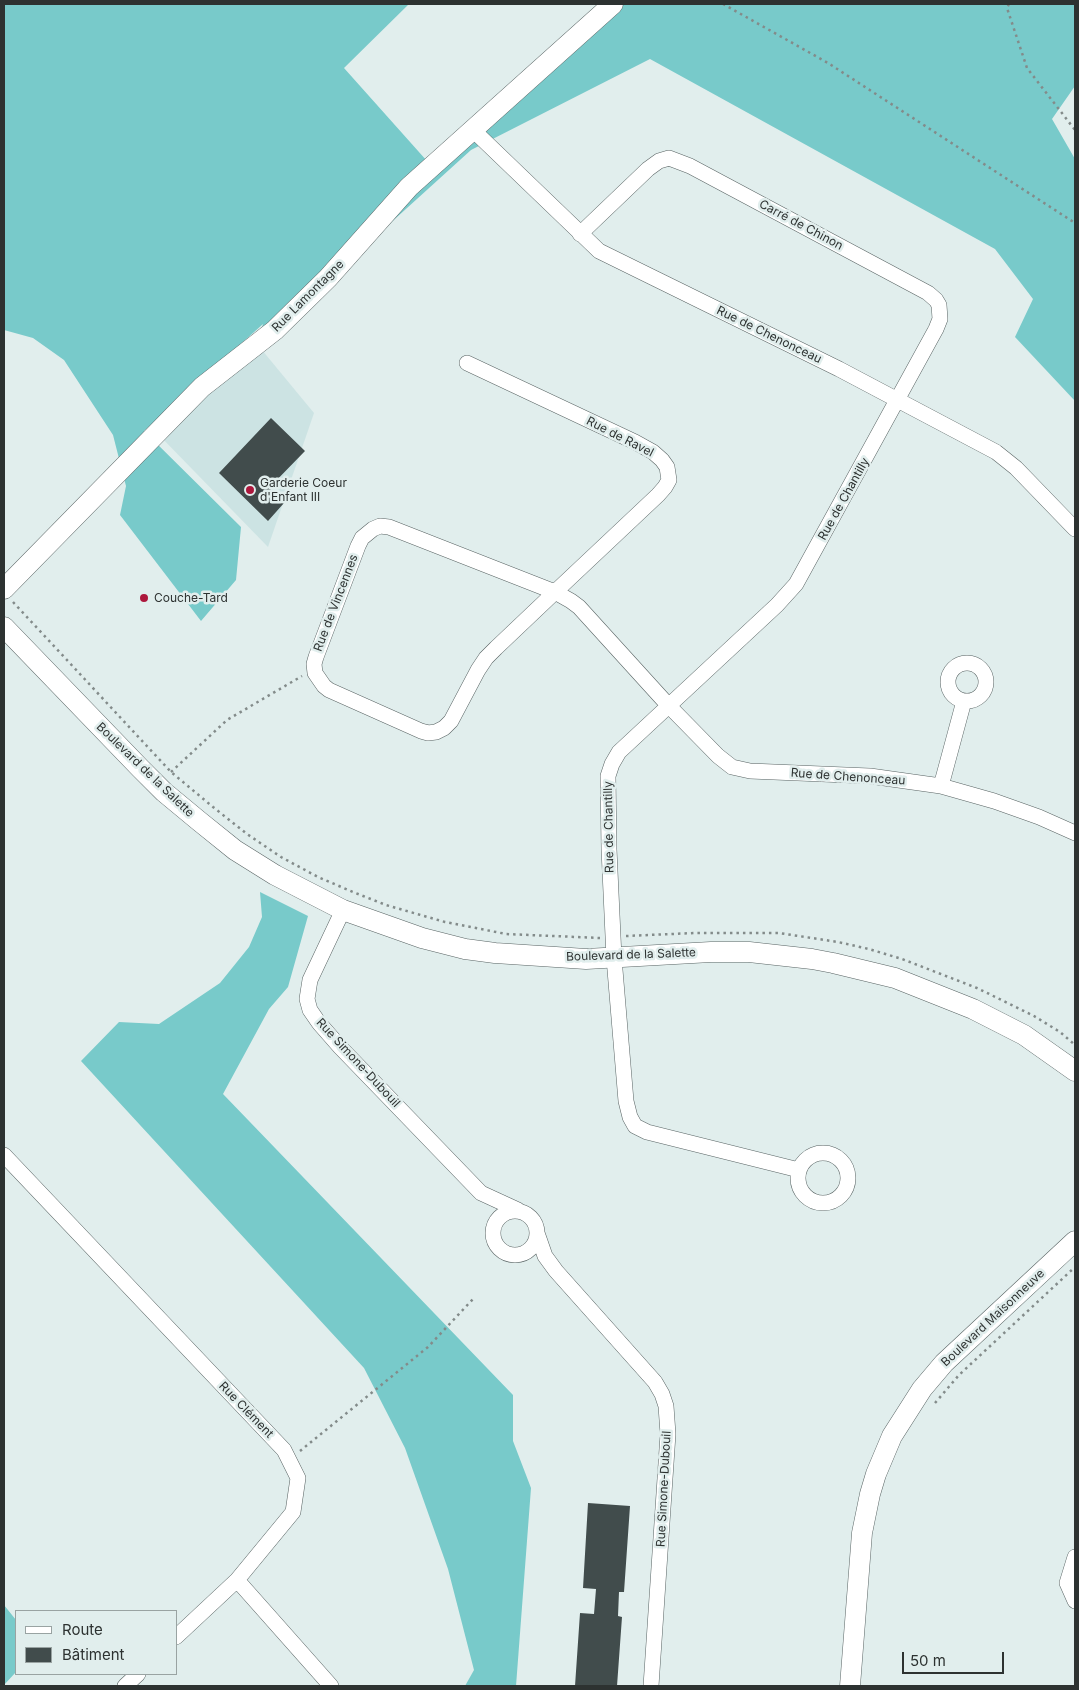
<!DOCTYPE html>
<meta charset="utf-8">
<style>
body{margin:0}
#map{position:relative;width:1079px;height:1690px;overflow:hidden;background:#e1eeed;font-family:Inter,sans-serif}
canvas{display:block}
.frame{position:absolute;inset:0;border:5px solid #2d3231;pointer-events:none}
.legend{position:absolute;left:15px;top:1610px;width:162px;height:65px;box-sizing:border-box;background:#e1eeed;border:1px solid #99a3a2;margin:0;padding:6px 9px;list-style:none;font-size:15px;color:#2d3231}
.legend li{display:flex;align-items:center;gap:10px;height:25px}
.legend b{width:25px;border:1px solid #99a3a2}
.scale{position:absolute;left:902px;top:1652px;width:102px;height:22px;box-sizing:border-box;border:2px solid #2d3231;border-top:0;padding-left:6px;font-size:15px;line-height:18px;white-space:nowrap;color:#2d3231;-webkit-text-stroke:4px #e1eeed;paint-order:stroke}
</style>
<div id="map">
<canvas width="1079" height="1690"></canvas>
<div class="frame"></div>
<ul class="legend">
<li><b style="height:6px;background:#fff"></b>Route</li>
<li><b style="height:14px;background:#414c4c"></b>Bâtiment</li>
</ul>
<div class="scale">50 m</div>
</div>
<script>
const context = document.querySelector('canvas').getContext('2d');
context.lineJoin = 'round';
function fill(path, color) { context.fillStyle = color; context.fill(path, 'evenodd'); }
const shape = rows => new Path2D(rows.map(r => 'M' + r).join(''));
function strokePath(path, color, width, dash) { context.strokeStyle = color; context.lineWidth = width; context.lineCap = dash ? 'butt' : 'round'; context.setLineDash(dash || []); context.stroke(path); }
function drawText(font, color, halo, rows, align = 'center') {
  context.font = font + ' Inter,sans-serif'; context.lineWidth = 5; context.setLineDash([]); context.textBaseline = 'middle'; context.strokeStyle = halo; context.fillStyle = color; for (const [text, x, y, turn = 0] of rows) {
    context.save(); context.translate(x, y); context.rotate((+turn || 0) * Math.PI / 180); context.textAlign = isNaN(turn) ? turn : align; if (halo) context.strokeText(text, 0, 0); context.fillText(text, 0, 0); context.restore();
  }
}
fill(shape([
 [257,344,314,413,268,547,157,433]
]), '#cce3e3');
fill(shape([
 [4,4,409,4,344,68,427,161,615,4,1075,4,1075,86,1052,119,1075,159,1075,401,1015,337,1033,299,995,249,650,59,471,150,257,344,263,324,144,431,241,527,236,580,201,621,120,515,126,486,113,435,64,360,33,338,4,330],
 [260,892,308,916,288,987,269,1009,223,1094,513,1395,513,1441,531,1488,516,1686,465,1686,474,1670,448,1569,405,1448,364,1368,81,1061,119,1022,159,1024,220,983,249,947,262,917],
 [4,1605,16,1620,16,1672,4,1685]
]), '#78caca');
fill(shape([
 [271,418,305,451,269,488,284,503,268,521,219,473],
 [588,1503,630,1506,624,1592,619,1592,618,1616,622,1617,617,1686,575,1686,580,1613,594,1614,596,1589,583,1588]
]), '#414c4c');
const street = shape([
 [472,129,599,251,839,369,996,452,1016,468,1075,529],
 [580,234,648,169,659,161,669,158,690,166,928,293,936,300,939,305,940,319,936,329,796,584,777,605,619,752,612,764,608,776,609,849,614,958,626,1101,630,1117,635,1126,647,1132,799,1170],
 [467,363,635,442,653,452,662,460,667,467,669,480,665,487,658,495,555,592,496,648,486,658,478,670,451,721,444,728,436,732,428,733,421,731,329,690,324,686,315,673,314,664,316,657,358,546,362,538,373,529,380,526,389,527,555,592,571,601,579,607,668,705,718,756,732,767,750,771,870,776,941,786,994,801,1039,817,1075,833],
 '948 682a19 19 0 1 1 38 0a19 19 0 1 1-38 0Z',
 [941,786,964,701],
 [343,910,310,980,307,999,310,1010,319,1023,340,1047,481,1193,518,1210],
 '798 1178a25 25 0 1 1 50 0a25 25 0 1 1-50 0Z',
 [4,1155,284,1450,298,1478,293,1512,237,1580,331,1686],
 '493 1233a22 22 0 1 1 44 0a22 22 0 1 1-44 0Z',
 [537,1233,545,1256,556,1271,655,1382,662,1394,666,1406,668,1434,651,1686],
 [1075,1557,1067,1583,1075,1601],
 [176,1637,237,1580],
 [125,1686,138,1674]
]);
const secondary = shape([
 [4,589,202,387,275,330,328,278,409,187,613,4],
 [4,627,140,768,164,792,199,821,235,850,275,875,343,910,422,938,465,949,495,953,586,959,711,952,749,952,812,959,833,963,895,978,973,1009,1024,1035,1075,1071],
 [850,1686,862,1533,870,1494,876,1474,892,1436,922,1389,944,1363,1075,1241]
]);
strokePath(street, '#586363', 16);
strokePath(secondary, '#586363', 21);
strokePath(shape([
 [723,4,828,63,1075,223],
 [1009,4,1007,8,1027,68,1075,130],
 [13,602,171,772,213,807,247,834,281,857,318,877,353,892,386,905,445,922,506,934,600,938],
 [171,772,227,720,302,676],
 [626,936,694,933,779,933,838,942,869,949,902,959,977,988,1034,1016,1060,1032,1075,1045],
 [935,1403,959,1375,1075,1267],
 [300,1451,428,1347,473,1299]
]), '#838b8a', 2.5, [2.5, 4]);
strokePath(street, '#fff', 15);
strokePath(secondary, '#fff', 20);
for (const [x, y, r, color] of [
 [250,490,5,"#ac173c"],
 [144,598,5,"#ac173c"]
]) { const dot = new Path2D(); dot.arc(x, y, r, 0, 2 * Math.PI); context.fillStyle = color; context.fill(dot); strokePath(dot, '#e1eeed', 2); }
drawText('12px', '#2d3231', '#e1eeed', [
 ["Carré de Chinon",801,225,28],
 ["Rue Lamontagne",308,296,-45],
 ["Rue de Chenonceau",769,335,26],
 ["Rue de Ravel",620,437,27],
 ["Rue de Chantilly",844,499,-61],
 ["Rue de Vincennes",336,603,-69],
 ["Boulevard de la Salette",145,770,44],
 ["Rue de Chenonceau",848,777,4],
 ["Rue de Chantilly",609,827,-91],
 ["Boulevard de la Salette",631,955,-2],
 ["Rue Simone-Dubouil",358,1063,47],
 ["Boulevard Maisonneuve",993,1318,-43],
 ["Rue Clément",246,1410,46],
 ["Rue Simone-Dubouil",664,1489,-87]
]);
drawText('12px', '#2d3231', '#e1eeed', [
 ["Garderie Coeur",260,483],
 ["d'Enfant III",260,497],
 ["Couche-Tard",154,598]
], 'left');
</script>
